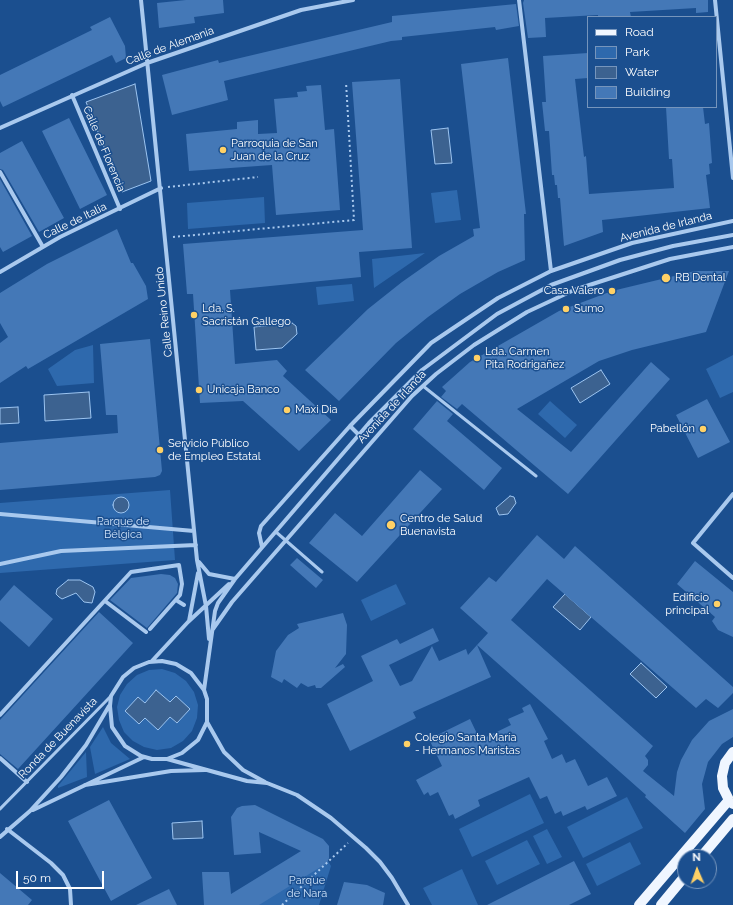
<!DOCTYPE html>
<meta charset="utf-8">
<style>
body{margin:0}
#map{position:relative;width:733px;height:905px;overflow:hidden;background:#1b4f8f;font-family:Raleway,sans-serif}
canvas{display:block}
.legend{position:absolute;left:587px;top:16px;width:130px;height:92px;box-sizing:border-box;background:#1b4f8f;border:1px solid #7695bc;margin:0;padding:5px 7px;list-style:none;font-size:12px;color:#fff}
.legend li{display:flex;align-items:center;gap:8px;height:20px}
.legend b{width:20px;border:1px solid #7695bc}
.north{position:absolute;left:677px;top:849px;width:40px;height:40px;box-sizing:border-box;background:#1b4f8f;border:1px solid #7695bc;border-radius:50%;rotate:358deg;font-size:11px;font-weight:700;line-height:16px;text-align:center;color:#fff}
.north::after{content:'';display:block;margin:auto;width:14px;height:18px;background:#ffd166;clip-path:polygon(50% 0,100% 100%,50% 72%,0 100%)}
.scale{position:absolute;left:16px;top:871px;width:88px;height:18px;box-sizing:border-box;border:2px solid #fff;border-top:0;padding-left:5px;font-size:12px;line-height:14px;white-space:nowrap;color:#fff;-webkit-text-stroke:3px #1b4f8f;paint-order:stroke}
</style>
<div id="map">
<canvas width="733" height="905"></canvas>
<ul class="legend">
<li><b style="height:5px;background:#f0f6ff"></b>Road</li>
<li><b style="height:11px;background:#2e69ad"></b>Park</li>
<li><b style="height:11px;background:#3c6290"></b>Water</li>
<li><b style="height:11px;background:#4478b7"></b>Building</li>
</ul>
<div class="north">N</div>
<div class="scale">50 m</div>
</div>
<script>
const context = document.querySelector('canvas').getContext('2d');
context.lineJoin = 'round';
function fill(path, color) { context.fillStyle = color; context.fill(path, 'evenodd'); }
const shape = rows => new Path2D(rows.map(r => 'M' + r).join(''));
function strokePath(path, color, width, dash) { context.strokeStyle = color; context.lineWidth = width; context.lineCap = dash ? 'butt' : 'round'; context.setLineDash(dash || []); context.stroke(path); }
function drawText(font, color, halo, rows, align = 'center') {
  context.font = font + ' Raleway,sans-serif'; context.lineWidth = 3; context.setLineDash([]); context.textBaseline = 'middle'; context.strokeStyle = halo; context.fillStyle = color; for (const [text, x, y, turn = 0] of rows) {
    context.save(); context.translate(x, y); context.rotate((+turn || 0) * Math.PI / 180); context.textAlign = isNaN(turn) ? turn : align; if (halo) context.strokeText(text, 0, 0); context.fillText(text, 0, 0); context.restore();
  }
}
fill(shape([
 [457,190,461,220,435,223,431,193],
 [264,197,265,223,188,229,187,203],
 [425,253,374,288,372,259],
 [352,284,354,301,318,305,316,287],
 [93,345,94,383,57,386,48,369,75,350],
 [733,355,733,392,720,398,706,369],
 [550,401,577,425,565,438,538,414],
 [170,490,175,560,0,573,0,503],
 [396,584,406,604,371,621,361,600],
 [162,669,175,673,186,681,194,692,198,705,197,718,192,731,183,741,171,748,157,750,144,747,133,741,124,732,119,720,117,707,120,695,127,684,137,675,149,670],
 [175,696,176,723,170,717,145,718,139,724,138,697,145,703,170,703],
 [103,727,111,743,130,759,95,774,90,747],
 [86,752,87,777,58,788,58,786],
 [530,794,544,823,472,857,459,829],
 [627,797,643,828,583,858,567,827],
 [547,829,562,857,547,864,533,836],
 [527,840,540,864,497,885,485,861],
 [630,842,641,864,597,886,586,864],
 [325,856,331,866,319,905,249,905],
 [462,869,478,905,432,905,423,888]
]), '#2e69ad');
const water = shape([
 [135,84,151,181,122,192,86,102,135,84],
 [448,128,452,163,435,164,431,130,448,128],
 [292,323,296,326,297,334,282,348,256,350,254,327,292,323],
 [601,370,610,384,580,403,571,388,601,370],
 [89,392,91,418,45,421,44,395,89,392],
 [18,407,19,423,0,424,0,408,18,407],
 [510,496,514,497,516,503,508,514,499,515,496,508,510,496],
 '113 505a8 8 0 1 1 16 0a8 8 0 1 1-16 0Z',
 [68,580,80,580,93,587,95,592,92,603,84,602,76,593,62,599,59,597,56,594,57,589,68,580],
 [565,594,591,617,580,630,553,607,565,594],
 [641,663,667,687,656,698,630,674,641,663],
 [156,690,170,702,176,696,190,709,177,723,170,717,158,730,145,718,139,724,125,711,138,697,145,703,156,690],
 [202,821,203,838,173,839,172,823,202,821]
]);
fill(water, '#3c6290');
strokePath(water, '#9cc4f0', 1);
fill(shape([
 [186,0,223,0,224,13,194,17,195,23,159,28,157,3],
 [524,0,708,0,708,12,696,13,696,8,630,12,631,17,598,17,598,15,545,18,546,37,528,38,523,3],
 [516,4,519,26,496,30,495,27,402,37,402,40,391,41,224,81,228,100,172,115,162,75,218,60,219,63,392,22,392,16],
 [110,17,125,46,126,58,116,63,112,55,3,107,0,101,0,75,92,30,90,27],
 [588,53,588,78,575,79,582,140,584,157,586,156,589,194,674,188,672,159,669,159,666,107,703,107,705,124,709,123,712,163,709,164,710,174,706,175,710,208,602,220,603,232,564,246,560,198,558,198,557,185,555,185,554,175,552,175,549,131,545,131,542,102,546,102,543,56],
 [508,58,526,214,524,214,525,260,498,272,460,294,428,317,396,343,339,401,305,370,368,309,402,282,439,256,474,236,473,229,480,228,461,64],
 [400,79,412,248,359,252,361,277,230,290,235,364,277,360,287,371,283,376,331,420,299,451,243,401,200,403,193,294,187,294,183,244,363,230,352,82],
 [321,85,325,130,334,129,340,210,276,215,272,165,189,171,186,134,237,129,237,122,258,120,258,134,277,133,274,99,298,97,297,92,307,91,306,86],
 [69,118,107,195,80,209,42,131],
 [22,141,64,218,39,232,3,170,0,169,0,153],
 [0,179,32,236,3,252,0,247],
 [117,229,131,263,133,263,146,286,148,299,28,369,26,366,0,383,0,343,8,337,0,323,0,293,47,264],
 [695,271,729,271,706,332,632,350,599,361,517,409,571,452,651,362,670,379,568,494,462,404,457,409,441,397,446,391,442,387,470,362,559,311,612,291],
 [150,339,162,471,160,475,155,477,0,490,0,443,118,433,117,415,106,415,100,344],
 [707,399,730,442,698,458,676,415],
 [437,401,453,414,447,421,502,468,484,490,413,429],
 [420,470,442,489,357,582,309,543,335,513,362,536],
 [537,535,564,559,575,546,733,687,733,693,718,708,706,699,696,708,547,579,511,620,653,746,645,756,648,760,648,765,643,771,674,796,677,772,681,760,692,740,709,721,733,709,733,737,722,744,708,762,702,784,705,809,685,833,645,797,646,795,477,645,488,633,460,608,489,577,496,582],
 [297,558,323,580,316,588,290,565],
 [695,561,733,592,733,637,718,630,712,621,715,617,677,584],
 [161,574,170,575,175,578,178,584,177,593,147,628,110,600,131,578],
 [14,585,53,619,29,647,0,621,0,601],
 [99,612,133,643,18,769,0,754,0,720],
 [343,613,347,625,346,654,335,668,343,664,345,667,321,688,316,688,315,685,308,687,301,683,297,688,284,679,282,683,271,677,276,651,288,635,299,628,297,624],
 [433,628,439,641,389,665,400,686,412,681,432,646,439,661,466,649,468,655,477,645,491,677,413,712,416,718,350,751,327,704,373,681,361,656,397,639,400,644],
 [530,704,548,739,544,741,552,759,562,754,566,763,575,759,588,786,607,777,617,796,587,810,585,806,563,816,561,811,555,814,547,796,540,799,529,777,478,800,480,806,455,819,453,814,449,816,438,792,430,796,428,792,424,795,416,780,442,766,429,739,470,719,480,740,511,725,508,719,524,712,522,708],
 [109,800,152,878,111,901,68,821],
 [255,805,323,839,329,846,329,858,327,863,259,905,204,905,202,872,229,872,231,894,301,851,259,832,261,853,234,855,231,817,237,808,242,806],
 [574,861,591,894,569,905,487,905],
 [0,873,32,900,28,905,0,905],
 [344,882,367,885,385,893,383,905,337,905],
 [169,889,177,905,136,905]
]), '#4478b7');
strokePath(shape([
 [168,187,258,177],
 [173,237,354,220,346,82],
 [282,905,348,843]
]), '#a9c9ee', 2, [2, 3]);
strokePath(shape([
 [423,386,536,476],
 [276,532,322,572],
 [0,809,111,696]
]), '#a9c9ee', 3);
strokePath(shape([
 [141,0,197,560,206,606,209,639],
 [519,0,551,271],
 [715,0,733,178],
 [72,95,120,209],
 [0,128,147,63,301,10,353,0],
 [0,172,43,247],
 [0,272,60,237,161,188],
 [350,426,359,435],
 [733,494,693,543,733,578],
 [0,514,194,531],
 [262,547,259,533,261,526,350,426,431,343,498,298,551,271,632,243,733,221],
 [199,562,209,574,235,579],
 [0,564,61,551,196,545],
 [176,600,184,605],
 [105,601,146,632],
 [189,621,198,573],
 [213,629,232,602,412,396,436,374,474,345,527,312,574,290,670,259,733,247],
 [151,662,188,622,229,584],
 [204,690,215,611,218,603,235,579,369,423,422,370,497,314,551,285,620,260,673,246,733,235],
 [0,715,131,572,179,565,182,584,180,595,150,629],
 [207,722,224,752,243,770,265,782],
 [0,758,27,782],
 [167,759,182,753,198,740,207,722,207,699,204,690,191,673,176,664,162,661,149,662,134,668,123,677,111,696,110,706,112,727,125,746,141,756,152,759,167,759,247,781,267,783,297,795,331,818,366,848,380,862,392,878,408,905],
 [85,785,171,771,205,770],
 [33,810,144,757],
 [7,829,51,863,63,875,70,889,71,905],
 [0,837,30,811,61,777,86,745,109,706]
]), '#a9c9ee', 4);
strokePath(shape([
 [733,804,729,800,723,788,722,776,725,763,733,752],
 [701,857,733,819],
 [639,905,729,800],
 [661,905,685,876]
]), '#f0f6ff', 10);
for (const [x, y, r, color] of [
 [223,150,4,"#ffd166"],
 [666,278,5,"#ffd166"],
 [612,291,4,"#ffd166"],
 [566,309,4,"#ffd166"],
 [194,315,4,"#ffd166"],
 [477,358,4,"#ffd166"],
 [199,390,4,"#ffd166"],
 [287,410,4,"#ffd166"],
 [703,429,4,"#ffd166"],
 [160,450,4,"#ffd166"],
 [391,525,5,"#ffd166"],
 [717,604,4,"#ffd166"],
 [407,744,4,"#ffd166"]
]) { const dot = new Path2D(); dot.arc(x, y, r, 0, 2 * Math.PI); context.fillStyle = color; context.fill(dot); strokePath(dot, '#1b4f8f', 1.5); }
drawText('11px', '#fff', '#1b4f8f', [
 ["Calle de Alemania",170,46,-20],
 ["Calle de Florencia",104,149,67],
 ["Calle de Italia",75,221,-26],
 ["Avenida de Irlanda",666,227,-14],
 ["Calle Reino Unido",164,312,-96],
 ["Avenida de Irlanda",392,407,-47],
 ["Ronda de Buenavista",58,738,-46]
]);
drawText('11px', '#fff', '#1b4f8f', [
 ["Parroquia de San",231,144],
 ["Juan de la Cruz",231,157],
 ["RB Dental",675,278],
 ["Casa Valero",604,291,"right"],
 ["Lda. S.",202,309],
 ["Sacristán Gallego",202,322],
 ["Sumo",574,309],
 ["Lda. Carmen",485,352],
 ["Pita Rodrigañez",485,365],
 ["Unicaja Banco",207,390],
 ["Maxi Dia",295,410],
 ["Pabellón",695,429,"right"],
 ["Servicio Público",168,444],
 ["de Empleo Estatal",168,457],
 ["Centro de Salud",400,519],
 ["Buenavista",400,532],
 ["Edificio",709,598,"right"],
 ["principal",709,611,"right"],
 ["Colegio Santa María",415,738],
 ["- Hermanos Maristas",415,751]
], 'left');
drawText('11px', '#cfe3fa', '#1b4f8f', [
 ["Parque de",123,522],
 ["Bélgica",123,535],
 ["Parque",307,881],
 ["de Nara",307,894]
]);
</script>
